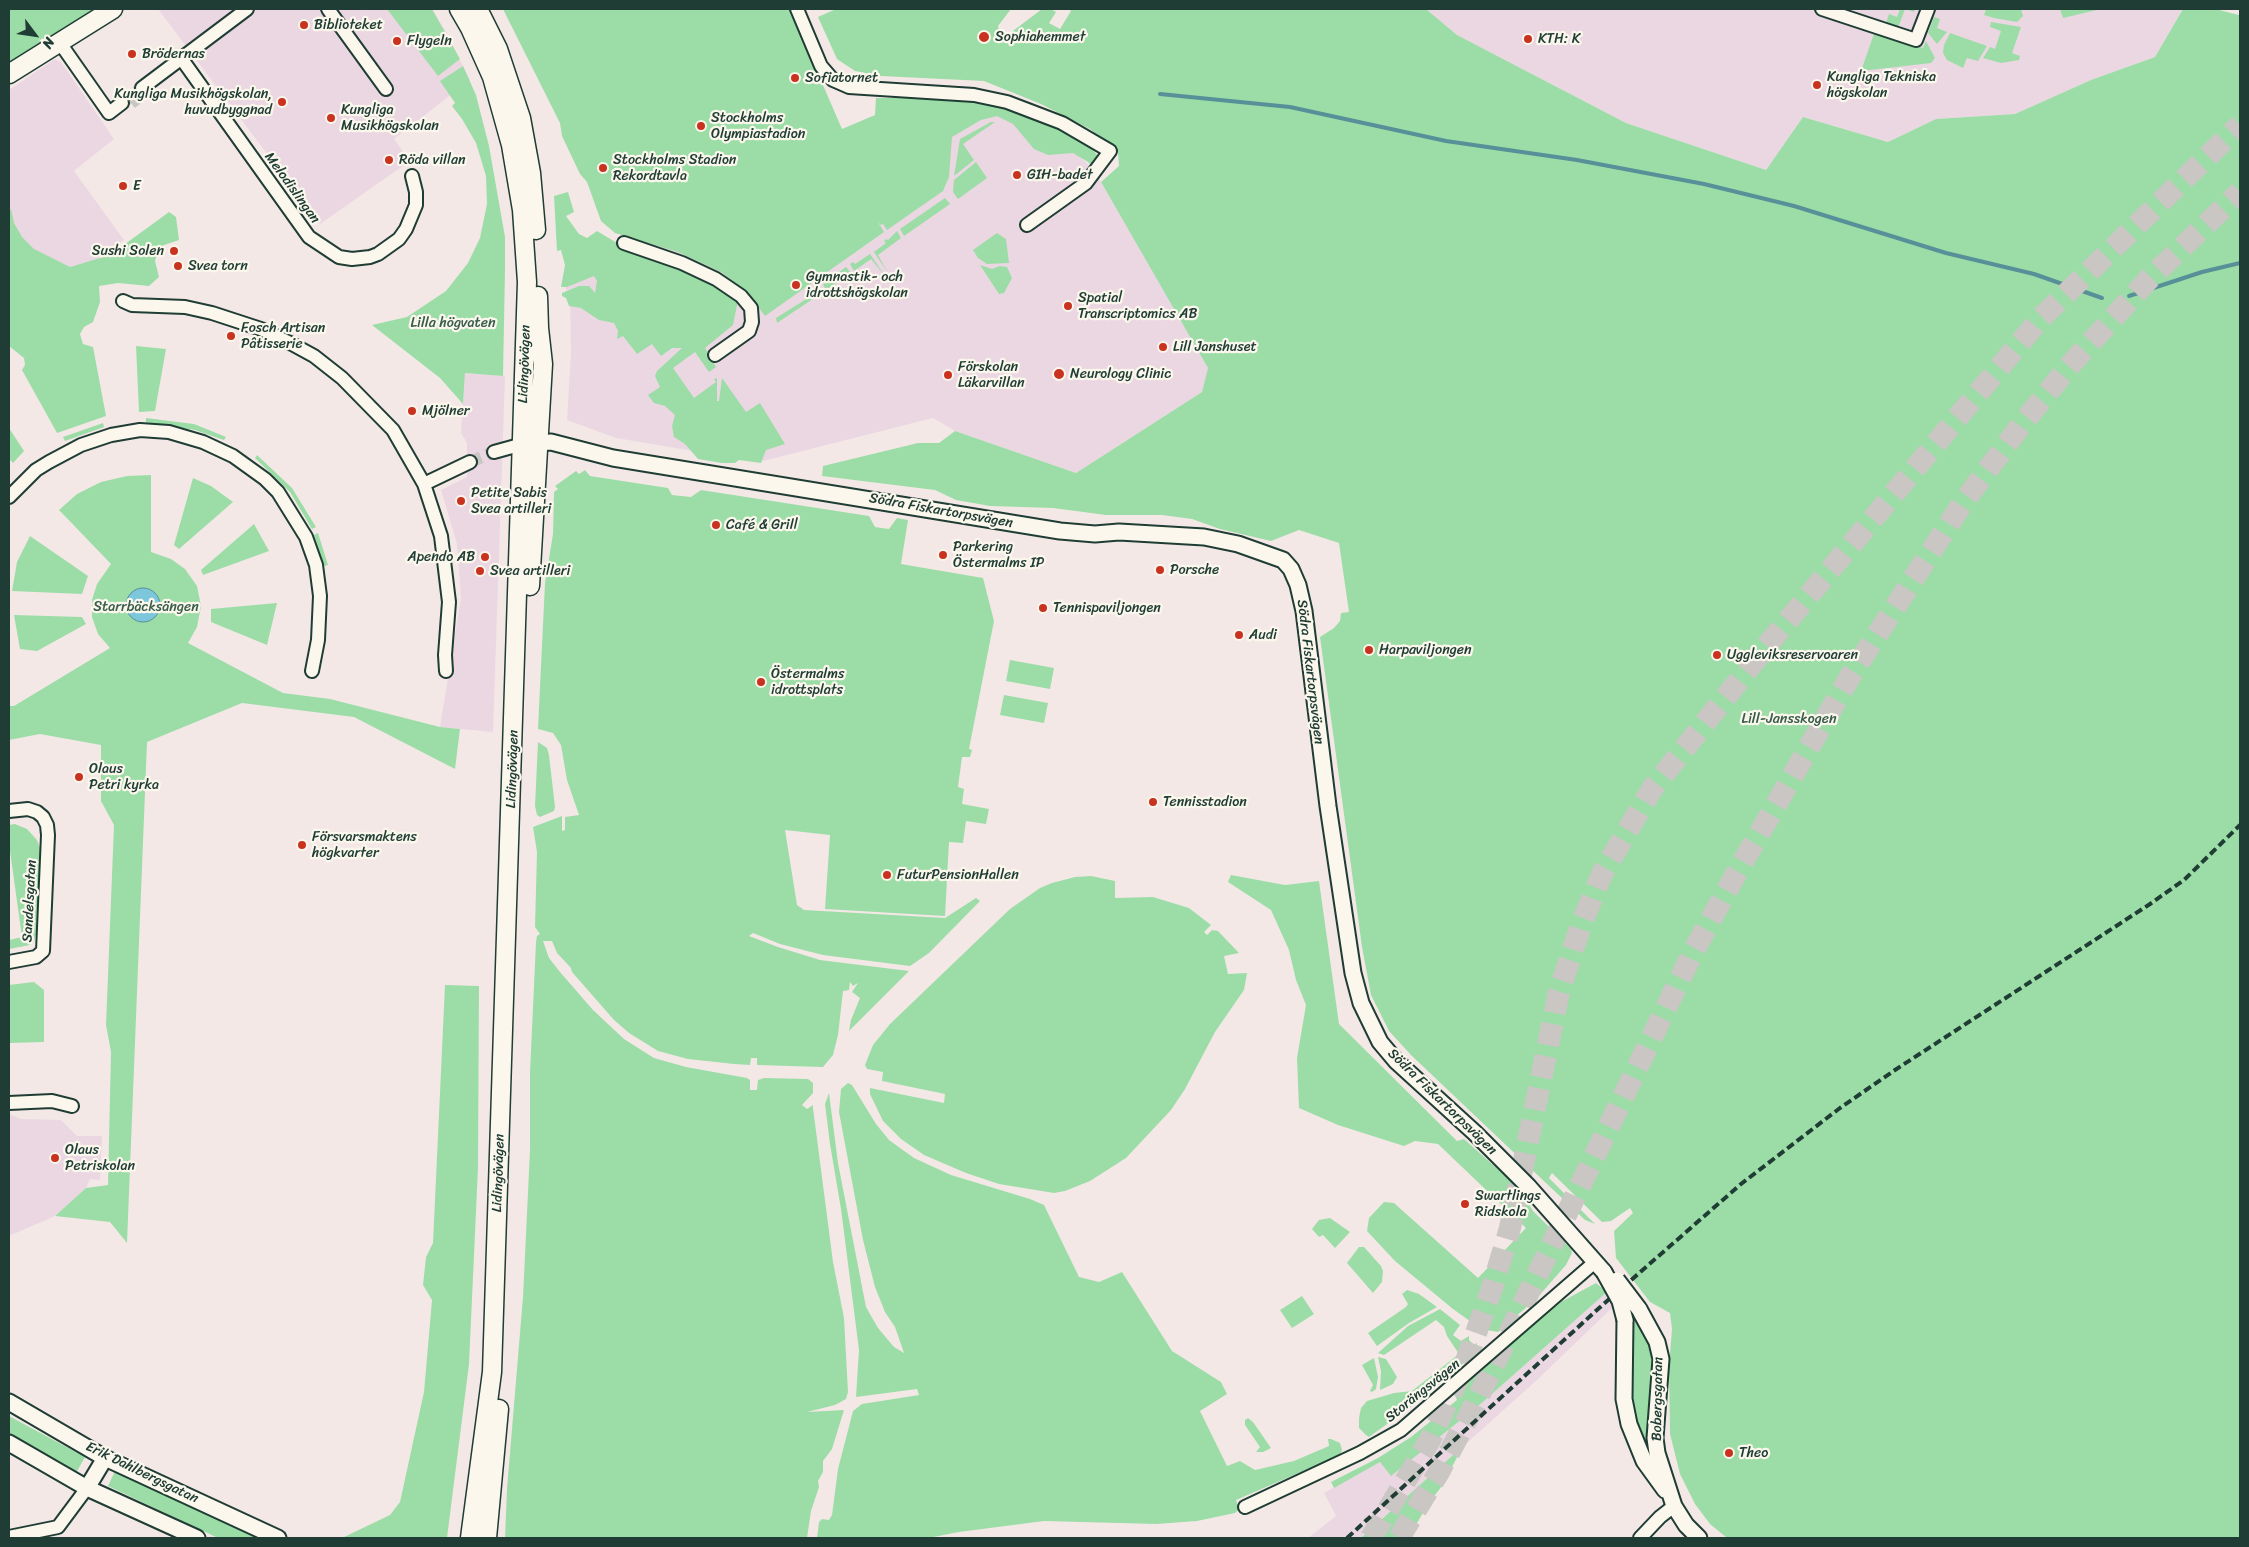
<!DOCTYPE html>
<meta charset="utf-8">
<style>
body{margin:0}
#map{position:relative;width:2249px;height:1547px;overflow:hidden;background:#f4e8e7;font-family:Sriracha,sans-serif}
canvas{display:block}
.frame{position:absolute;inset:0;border:10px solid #1f3d34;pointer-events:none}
.north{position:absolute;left:10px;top:10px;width:50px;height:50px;-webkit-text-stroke:4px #fbf7ec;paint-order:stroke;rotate:121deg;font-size:14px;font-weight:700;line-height:20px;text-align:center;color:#1f3d34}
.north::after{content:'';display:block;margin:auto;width:18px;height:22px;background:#1f3d34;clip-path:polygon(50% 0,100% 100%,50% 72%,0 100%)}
</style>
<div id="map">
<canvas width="2249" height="1547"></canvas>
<div class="frame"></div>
<div class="north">N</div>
</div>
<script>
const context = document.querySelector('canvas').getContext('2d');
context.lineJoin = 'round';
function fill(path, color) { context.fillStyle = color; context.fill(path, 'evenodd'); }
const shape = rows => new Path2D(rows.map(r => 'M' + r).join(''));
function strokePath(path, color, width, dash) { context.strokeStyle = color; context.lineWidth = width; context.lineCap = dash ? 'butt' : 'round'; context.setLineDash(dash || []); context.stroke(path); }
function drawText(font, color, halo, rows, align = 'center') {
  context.font = font + ' Sriracha,sans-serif'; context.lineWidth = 4.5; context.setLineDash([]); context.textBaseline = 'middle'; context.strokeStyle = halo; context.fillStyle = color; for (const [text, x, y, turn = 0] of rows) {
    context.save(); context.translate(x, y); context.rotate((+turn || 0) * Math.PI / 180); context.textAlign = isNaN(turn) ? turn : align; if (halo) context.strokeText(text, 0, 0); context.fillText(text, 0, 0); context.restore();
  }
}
fill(shape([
 [158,9,432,9,446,32,470,80,394,139,410,161,320,224],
 [1426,9,2183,9,2155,57,2091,80,2015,114,1936,119,1888,142,1803,117,1766,170,1626,123,1457,35],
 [55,59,61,62,114,139,74,171,124,240,9,323,9,90],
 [997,113,1076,151,1089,166,1101,182,1215,378,1204,385,1202,392,1076,473,955,431,933,418,759,462,616,438,567,420,571,353,570,295,565,288,570,282,614,251,625,237],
 [465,373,505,376,493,732,440,727,461,598,457,544,441,490,467,477,467,443,461,433],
 [9,1114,21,1119,61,1120,77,1136,102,1136,100,1180,90,1179,86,1188,55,1216,9,1236],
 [1607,1292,1615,1305,1537,1380,1361,1538,1308,1538,1336,1516,1324,1493,1380,1462,1391,1475,1483,1402]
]), '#ebd7e2');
fill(shape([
 [9,9,94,9,9,63],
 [387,9,432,9,460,59,438,76],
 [503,9,790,9,842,129,875,115,876,98,936,98,980,103,1009,108,1058,126,1088,144,1097,155,1098,163,1095,170,1088,162,1073,153,1048,155,1034,149,1013,124,997,116,981,120,952,137,949,177,943,191,887,230,883,224,881,225,878,222,884,232,765,316,748,293,721,272,678,252,615,233,601,221,587,182,580,174,562,136,560,123],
 [836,9,1011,9,998,26,1001,40,1042,9,1051,9,1056,12,1049,23,1060,29,1071,11,1068,9,1426,9,1457,35,1626,123,1766,170,1803,117,1888,142,1936,119,2015,114,2091,80,2155,57,2183,9,2215,9,2239,15,2240,13,2240,1538,1727,1538,1710,1524,1695,1504,1680,1474,1670,1434,1669,1367,1672,1329,1670,1313,1650,1302,1616,1258,1614,1231,1633,1213,1630,1208,1611,1221,1602,1222,1552,1173,1549,1178,1595,1224,1585,1220,1411,1055,1389,1031,1371,995,1362,947,1320,637,1334,628,1340,621,1341,613,1349,612,1339,543,1299,530,1271,541,1220,529,1192,519,1162,515,1106,515,1053,508,990,506,956,500,935,490,822,476,823,466,918,443,939,443,955,431,1076,473,1202,392,1208,368,1101,182,1119,166,1118,152,1090,129,1041,104,984,81,881,76,855,71,837,59,818,17],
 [1900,9,1915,9,1914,12,1905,9,1898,28,1886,23,1889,14,1897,17],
 [1986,9,2021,9,2023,16,2017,22,1994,18,1984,15],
 [2060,9,2093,9,2097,10,2063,18],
 [1934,17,1940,19,1937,28,1947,32,1937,44,1928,33],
 [1991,22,2021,27,2012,53,2020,56,2019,60,2001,63,1983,58,1990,47,1995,49,2001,31,1990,27],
 [1875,31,1923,48,1926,41,1935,58,1931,63,1861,71],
 [1950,33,1987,46,1978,61,1967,58,1963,68,1947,60,1943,53,1944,45],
 [463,66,476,95,489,146,505,237,505,271,503,376,465,373,463,404,440,378,372,325,407,317,446,291,468,263,480,238,487,204,486,176,476,143,462,119,452,106,455,103,440,81],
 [991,122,995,122,963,144,974,160,954,176,960,139],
 [976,162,987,178,958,199,953,192,954,180],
 [568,192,574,212,566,216,579,234,587,238,597,231,622,246,642,252,704,279,738,300,733,325,705,348,716,367,709,372,695,352,673,368,694,398,716,382,714,379,717,378,717,401,719,401,722,378,746,412,760,403,785,444,766,450,761,463,739,460,735,463,722,463,698,459,685,444,674,437,672,426,675,415,665,406,654,403,648,395,660,387,655,376,657,371,682,348,672,348,661,356,652,344,637,354,623,336,617,339,618,331,614,323,599,320,581,308,569,306,566,298,562,296,562,293,579,286,589,286,595,293,597,281,594,276,567,287,561,287,565,265,561,250,557,251,554,196],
 [945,198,950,204,904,236,900,229],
 [11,209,14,223,22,237,34,249,70,267,110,255,169,212,176,217,179,240,164,245,158,251,155,261,159,277,149,286,118,283,99,286,100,302,93,322,84,327,80,334,83,344,93,347,106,416,57,433,22,370,25,365,24,358,9,346,9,211],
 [897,231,901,238,878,255,888,273,874,252,886,243,884,241,886,239,888,240],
 [997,233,1006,239,1009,263,987,264,978,258,973,250],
 [870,254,885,276,871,259,854,271,850,264,853,262,855,264],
 [980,265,992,269,1000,266,1007,267,1012,278,1004,293,999,294],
 [846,267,851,273,826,290,823,284,833,280,831,278],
 [819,287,823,292,777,323,776,318,816,293,814,290],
 [136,346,166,349,155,411,139,412],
 [146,418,194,424,226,437,224,440,195,430,146,423],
 [103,423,104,427,65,441,63,437],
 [9,428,24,451,13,463,9,459],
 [257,455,292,488,316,527,312,529,290,492,255,458],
 [585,470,590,476,668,488,672,495,691,497,701,490,869,516,875,527,889,529,897,518,908,520,901,564,983,578,994,621,969,749,972,750,970,757,962,757,958,787,964,789,962,804,989,809,986,824,966,821,963,843,949,842,945,916,825,909,830,835,785,830,797,905,804,910,945,918,976,898,980,901,929,953,910,966,823,955,780,944,753,933,749,936,778,947,820,960,909,971,849,1031,851,1020,860,998,852,992,858,983,853,986,850,982,849,990,843,991,838,1035,833,1055,823,1067,757,1065,757,1058,751,1058,750,1065,734,1064,688,1059,658,1051,629,1033,614,1020,572,972,571,968,557,953,552,941,543,941,549,958,560,972,593,1010,624,1039,654,1058,686,1067,747,1078,750,1080,750,1090,757,1090,758,1080,764,1078,808,1079,813,1083,813,1093,802,1105,807,1109,813,1105,813,1108,833,1262,844,1318,848,1392,846,1399,835,1405,807,1412,844,1410,832,1449,823,1461,823,1472,818,1481,819,1487,811,1511,807,1538,505,1538,507,1489,523,1297,530,1150,530,1072,536,942,537,936,540,934,535,927,537,852,533,827,562,816,562,831,565,830,565,817,579,815,567,780,561,745,553,733,538,729,545,583,553,534,554,492,558,489,555,486,576,471,579,474],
 [151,475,151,552,171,559,185,569,197,586,201,606,197,627,188,643,283,693,330,699,440,727,460,729,455,769,354,717,242,703,147,742,127,1243,110,1222,55,1216,86,1188,108,1185,111,1052,106,1025,114,825,101,801,101,745,40,734,9,740,9,706,14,706,110,648,98,634,92,617,92,600,97,584,111,564,59,510,77,494,101,482,127,476],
 [193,478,211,486,233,502,179,549,174,545],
 [254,524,269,551,203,575,201,570],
 [318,533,328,565,324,566,314,535],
 [30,536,88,576,82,594,12,591,17,562],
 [277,603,267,645,211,622,211,609],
 [14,615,82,617,86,624,37,651,20,649],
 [1010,660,1054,668,1050,689,1006,681],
 [1004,695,1048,703,1044,723,1000,715],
 [538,742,547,748,549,755,555,807,554,811,540,817,537,815,535,806],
 [15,824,27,829,37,840,40,848,37,930,34,942,30,945,9,949,9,940,22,937,9,844,9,825],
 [1231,875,1285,885,1319,881,1339,1024,1457,1141,1464,1139,1513,1183,1521,1191,1533,1211,1571,1249,1572,1253,1566,1265,1537,1298,1498,1332,1481,1329,1453,1309,1395,1261,1367,1231,1369,1218,1384,1202,1394,1203,1478,1278,1526,1228,1438,1144,1415,1141,1404,1146,1338,1125,1299,1108,1297,1058,1306,1005,1296,980,1289,950,1271,910,1228,882],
 [1091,876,1115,881,1115,898,1153,897,1189,908,1211,925,1204,932,1207,935,1212,930,1218,931,1239,953,1224,956,1228,974,1247,973,1244,990,1215,1032,1185,1089,1171,1110,1126,1158,1090,1181,1065,1191,1054,1193,999,1184,966,1173,924,1155,901,1139,883,1121,870,1094,870,1088,944,1103,945,1094,882,1081,883,1072,867,1069,865,1065,873,1045,890,1024,1010,909,1040,888,1052,883,1075,877],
 [34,982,44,990,44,1042,9,1043,9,985],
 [445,985,479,986,478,1168,469,1364,447,1538,342,1538,390,1515,400,1502,424,1392,432,1300,423,1285,426,1257,433,1243],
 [848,1083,852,1085,876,1124,889,1140,914,1158,951,1175,1030,1199,1044,1205,1079,1277,1099,1282,1122,1272,1172,1351,1221,1382,1227,1394,1200,1411,1227,1466,1240,1461,1255,1470,1294,1461,1329,1446,1328,1439,1331,1439,1340,1443,1342,1450,1340,1455,1236,1500,1239,1509,1235,1513,1197,1521,1156,1524,1044,1521,959,1532,928,1538,817,1538,819,1522,822,1519,829,1520,832,1515,838,1469,853,1411,862,1404,919,1395,917,1389,856,1397,859,1350,841,1209,830,1144,825,1104,829,1093,838,1163,866,1307,878,1328,894,1347,904,1353,895,1327,885,1312,875,1287,863,1240,839,1112,841,1089],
 [1330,1218,1350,1232,1335,1248,1323,1235,1319,1237,1312,1229,1319,1220],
 [1359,1247,1364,1247,1381,1266,1383,1271,1382,1282,1373,1293,1347,1263],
 [1596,1283,1607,1292,1483,1402,1391,1476,1380,1462,1334,1488,1331,1482,1378,1458,1411,1437,1457,1400,1454,1393,1488,1362,1561,1302],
 [1407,1290,1419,1294,1437,1307,1409,1323,1377,1346,1368,1333,1406,1307,1408,1304,1402,1294],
 [1302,1296,1314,1314,1292,1328,1280,1310],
 [1642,1307,1656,1337,1650,1457,1633,1420,1629,1392,1629,1317],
 [1440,1309,1460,1325,1453,1335,1461,1341,1469,1336,1469,1340,1474,1345,1477,1343,1476,1352,1426,1396,1369,1437,1366,1435,1359,1428,1359,1418,1361,1408,1367,1401,1394,1393,1412,1391,1459,1354,1447,1336,1444,1327,1436,1320,1384,1355,1378,1353,1408,1326],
 [1378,1357,1386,1359,1397,1377,1393,1384,1380,1390,1381,1371],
 [1374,1358,1378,1377,1376,1389,1372,1392,1370,1391,1373,1385,1362,1365],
 [9,1416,85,1457,76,1473,9,1435],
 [1248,1418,1253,1422,1271,1448,1263,1452,1256,1452,1260,1447,1245,1425,1245,1420],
 [1463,1446,1442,1486,1428,1504,1409,1537,1361,1538],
 [115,1471,258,1538,218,1538,108,1486]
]), '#9cdda7');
const water = shape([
 '126 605a17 17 0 1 1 34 0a17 17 0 1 1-34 0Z'
]);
fill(water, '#7cc7db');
strokePath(water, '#579098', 1);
strokePath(shape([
 [1160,94,1290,107,1446,141,1577,160,1704,184,1794,206,1946,253,2034,274,2102,298],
 [2129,296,2202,272,2240,263]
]), '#579098', 4);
strokePath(shape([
 [132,95,141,106],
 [122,103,142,88],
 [470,462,494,452]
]), '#c9c6c3', 12, [12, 6]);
strokePath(shape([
 [1371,1538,1430,1440,1466,1361,1491,1291,1510,1228,1559,992,1581,925,1602,874,1652,789,1769,643,2040,319,2240,125],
 [1399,1538,1439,1472,1473,1408,1693,952,1737,872,1851,675,1962,504,2022,424,2071,364,2149,279,2240,192]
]), '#c9c6c3', 22, [22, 11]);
const minor = shape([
 [328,9,386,89],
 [797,9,821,66,833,80,849,87,974,95,1007,102,1062,123,1110,151,1086,183,1027,225],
 [1822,9,1916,40,1928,9],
 [60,43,109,113,122,103],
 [181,58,309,237,339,257,352,259,370,257,378,254,399,239,406,229,416,205,416,192,412,176],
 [142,88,247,9],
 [624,243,682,263,716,279,741,296,751,308,752,322,749,331,715,355],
 [123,301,132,305,185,307,212,313,261,329,292,344,314,356,342,378,393,430,424,484,441,536,449,602,445,655,446,671],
 [494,452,523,444],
 [424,484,470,462],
 [9,497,36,470,49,462,81,445,111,435,140,430,169,432,203,442,233,456,265,479,278,492,306,537,316,565,320,596,318,640,312,671],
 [9,811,28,809,37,812,43,817,47,825,48,835,43,951,36,957,9,962],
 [9,1103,52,1101,72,1106],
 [1245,1507,1360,1453,1401,1430,1595,1262],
 [9,1537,58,1527,87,1488],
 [1640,1538,1660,1517,1674,1506]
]);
const tertiary = shape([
 [538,443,551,442,613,458,1060,531,1095,534,1119,532,1204,537,1238,544,1283,560,1291,569,1298,585,1304,611,1328,806,1353,973,1361,1003,1380,1042,1396,1061,1475,1133,1528,1186,1604,1272],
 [1639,1309,1657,1342,1661,1359,1655,1438,1657,1453,1674,1506,1686,1525,1699,1538],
 [1625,1320,1624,1399,1629,1424,1644,1461,1665,1490],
 [9,1402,105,1458,278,1538],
 [9,1443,87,1488,197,1538],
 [87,1488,105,1458]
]);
const secondary = shape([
 [459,9,470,28,492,77,511,145,522,210,527,282,492,1372,470,1538],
 [478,9,498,49,521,118,531,173,536,230],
 [9,74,113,9],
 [530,586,543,364,539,328,538,296],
 [487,1538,499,1409]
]);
strokePath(minor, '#1f3d34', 16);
strokePath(tertiary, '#1f3d34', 19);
strokePath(secondary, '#1f3d34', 21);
strokePath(minor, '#fbf7ec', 12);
strokePath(tertiary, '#fbf7ec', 15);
strokePath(secondary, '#fbf7ec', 18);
strokePath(shape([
 [1347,1538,1598,1309,1741,1184,1840,1108,1895,1070,2150,904,2184,880,2240,825]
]), '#1f3d34', 4, [8, 4]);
const tertiaryBridge = shape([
 [1604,1272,1620,1301,1625,1320],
 [1617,1280,1639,1309]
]);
strokePath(tertiaryBridge, '#1f3d34', 19, []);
strokePath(tertiaryBridge, '#fbf7ec', 15);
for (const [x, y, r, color] of [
 [304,25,5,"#c8321e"],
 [984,37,6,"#c8321e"],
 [1528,39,5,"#c8321e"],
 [397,41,5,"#c8321e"],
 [132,54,5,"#c8321e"],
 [795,78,5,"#c8321e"],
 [1817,85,5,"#c8321e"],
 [282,102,5,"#c8321e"],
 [331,118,5,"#c8321e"],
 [701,126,5,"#c8321e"],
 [389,160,5,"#c8321e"],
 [603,168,5,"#c8321e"],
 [1017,175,5,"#c8321e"],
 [123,186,5,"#c8321e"],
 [174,251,5,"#c8321e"],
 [178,266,5,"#c8321e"],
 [796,285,5,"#c8321e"],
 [1068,306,5,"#c8321e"],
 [231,336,5,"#c8321e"],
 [1163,347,5,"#c8321e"],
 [1059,374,6,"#c8321e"],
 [948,375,5,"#c8321e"],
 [412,411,5,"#c8321e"],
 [461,501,5,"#c8321e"],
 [716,525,5,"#c8321e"],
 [943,555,5,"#c8321e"],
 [485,557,5,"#c8321e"],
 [1160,570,5,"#c8321e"],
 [480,571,5,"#c8321e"],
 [1043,608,5,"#c8321e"],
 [1239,635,5,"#c8321e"],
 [1369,650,5,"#c8321e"],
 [1717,655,5,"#c8321e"],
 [761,682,5,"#c8321e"],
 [79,777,5,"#c8321e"],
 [1153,802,5,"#c8321e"],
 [302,845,5,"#c8321e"],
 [887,875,5,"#c8321e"],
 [55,1158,5,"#c8321e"],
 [1465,1204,5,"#c8321e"],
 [1729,1453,5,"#c8321e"]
]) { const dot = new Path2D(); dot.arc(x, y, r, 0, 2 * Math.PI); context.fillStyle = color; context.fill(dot); strokePath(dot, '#fbf7ec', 2); }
drawText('14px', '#1f3d34', '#fbf7ec', [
 ["Biblioteket",314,25],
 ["Sophiahemmet",995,37],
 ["KTH: K",1538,39],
 ["Flygeln",407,41],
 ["Brödernas",142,54],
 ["Kungliga Tekniska",1827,77],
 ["högskolan",1827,93],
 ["Sofiatornet",805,78],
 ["Kungliga Musikhögskolan,",272,94,"right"],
 ["huvudbyggnad",272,110,"right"],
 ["Kungliga",341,110],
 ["Musikhögskolan",341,126],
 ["Stockholms",711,118],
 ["Olympiastadion",711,134],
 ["Röda villan",399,160],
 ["Stockholms Stadion",613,160],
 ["Rekordtavla",613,176],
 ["GIH-badet",1027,175],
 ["E",133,186],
 ["Sushi Solen",164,251,"right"],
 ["Svea torn",188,266],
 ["Gymnastik- och",806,277],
 ["idrottshögskolan",806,293],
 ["Spatial",1078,298],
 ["Transcriptomics AB",1078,314],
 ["Fosch Artisan",241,328],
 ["Pâtisserie",241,344],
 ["Lill Janshuset",1173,347],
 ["Förskolan",958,367],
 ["Läkarvillan",958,383],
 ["Neurology Clinic",1070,374],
 ["Mjölner",422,411],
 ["Petite Sabis",471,493],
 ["Svea artilleri",471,509],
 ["Café & Grill",726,525],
 ["Parkering",953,547],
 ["Östermalms IP",953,563],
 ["Apendo AB",475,557,"right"],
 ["Porsche",1170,570],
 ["Svea artilleri",490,571],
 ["Tennispaviljongen",1053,608],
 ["Audi",1249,635],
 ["Harpaviljongen",1379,650],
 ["Uggleviksreservoaren",1727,655],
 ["Östermalms",771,674],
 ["idrottsplats",771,690],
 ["Olaus",89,769],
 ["Petri kyrka",89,785],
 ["Tennisstadion",1163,802],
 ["Försvarsmaktens",312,837],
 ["högkvarter",312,853],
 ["FuturPensionHallen",897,875],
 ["Olaus",65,1150],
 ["Petriskolan",65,1166],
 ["Swartlings",1475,1196],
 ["Ridskola",1475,1212],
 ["Theo",1739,1453]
], 'left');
drawText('14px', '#1f3d34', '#fbf7ec', [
 ["Melodislingan",292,188,54],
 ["Lidingövägen",525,364,-88],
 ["Södra Fiskartorpsvägen",941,511,10],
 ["Södra Fiskartorpsvägen",1310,672,83],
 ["Lidingövägen",513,769,-88],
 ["Sandelsgatan",30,901,-87],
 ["Södra Fiskartorpsvägen",1442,1102,44],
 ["Lidingövägen",499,1173,-88],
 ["Storängsvägen",1423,1391,-39],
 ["Bobergsgatan",1658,1399,-89],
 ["Erik Dahlbergsgatan",142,1473,26]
]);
drawText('14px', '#385d4b', '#fbf7ec', [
 ["Lilla högvaten",453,323],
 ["Starrbäcksängen",146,607],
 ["Lill-Jansskogen",1789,719]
]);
</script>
